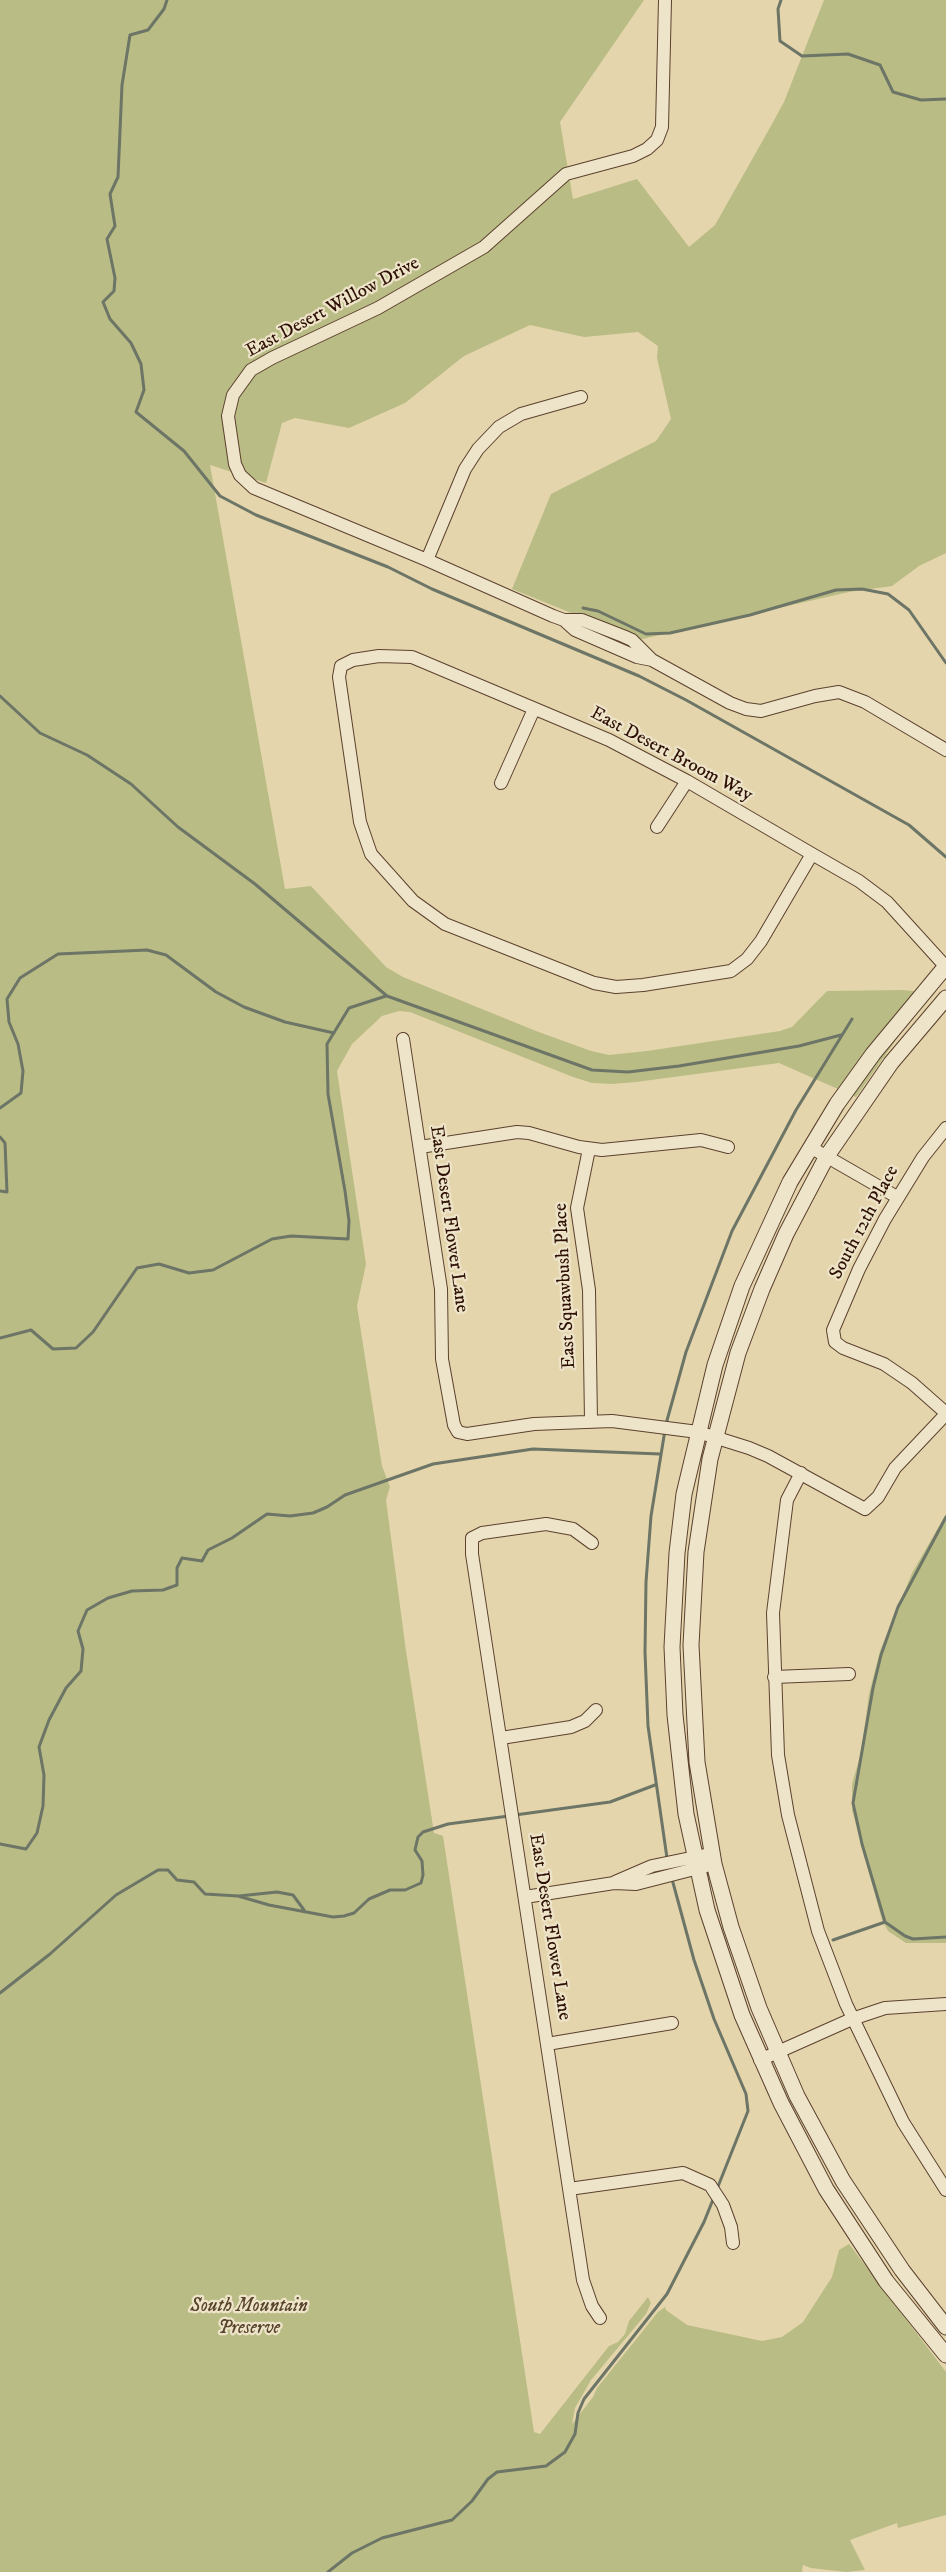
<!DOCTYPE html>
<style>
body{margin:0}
canvas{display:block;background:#e4d5ac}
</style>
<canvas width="946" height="2572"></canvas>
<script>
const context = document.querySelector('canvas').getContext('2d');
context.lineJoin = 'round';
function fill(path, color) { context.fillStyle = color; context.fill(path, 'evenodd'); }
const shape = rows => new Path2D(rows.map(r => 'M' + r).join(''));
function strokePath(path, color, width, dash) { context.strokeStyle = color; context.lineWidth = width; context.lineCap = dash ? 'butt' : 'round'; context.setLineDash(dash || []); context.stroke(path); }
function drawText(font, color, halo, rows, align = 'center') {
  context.font = font + ' "IM FELL DW Pica",serif'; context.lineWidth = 4.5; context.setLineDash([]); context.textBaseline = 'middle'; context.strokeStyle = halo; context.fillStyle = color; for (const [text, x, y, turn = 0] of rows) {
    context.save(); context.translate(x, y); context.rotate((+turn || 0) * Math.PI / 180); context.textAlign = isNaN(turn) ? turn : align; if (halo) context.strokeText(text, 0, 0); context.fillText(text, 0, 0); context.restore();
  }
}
fill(shape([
 [0,0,644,0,560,122,573,199,637,179,689,247,715,225,767,133,784,102,824,0,946,0,946,553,919,566,892,586,849,592,638,640,512,589,551,494,656,441,671,419,657,358,658,346,638,332,584,337,530,325,464,356,405,403,349,428,295,418,282,423,266,483,210,465,285,889,311,886,386,967,403,977,536,1031,591,1051,609,1055,647,1051,780,1031,792,1027,827,991,902,990,935,993,905,1027,856,1097,779,1063,636,1082,612,1084,592,1083,573,1077,410,1012,399,1011,382,1016,352,1044,337,1071,366,1264,357,1306,382,1466,390,1487,386,1500,406,1651,434,1833,443,1836,534,2432,540,2434,609,2346,618,2342,625,2334,629,2321,648,2297,651,2303,646,2314,591,2380,575,2408,572,2424,593,2397,597,2388,658,2312,665,2307,666,2310,687,2325,762,2341,782,2337,803,2322,832,2277,839,2250,849,2244,946,2372,946,2515,898,2528,897,2523,850,2540,865,2570,846,2572,811,2568,803,2565,802,2572,0,2572],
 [946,1514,946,1943,906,1943,888,1931,882,1920,852,1810,852,1784,861,1753,869,1694,880,1651,912,1573]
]), '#babc85');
strokePath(shape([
 [167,0,164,9,148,30,130,35,122,85,118,177,110,194,115,226,107,239,115,278,114,291,103,302,110,319,131,343,141,364,144,390,136,412,184,451,220,496,256,515,388,567,432,589,639,676,686,700,909,825,946,857],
 [781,0,778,9,780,41,802,56,848,54,880,65,893,92,921,100,946,99],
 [583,608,598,611,646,634,670,633,750,615,836,590,862,589,888,594,909,610,946,663],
 [0,696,40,733,87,755,131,784,178,827,255,884,387,996,592,1070,628,1072,679,1066,799,1046,841,1035],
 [0,1108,21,1093,23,1071,18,1044,9,1022,7,999,20,978,58,954,147,950,166,955,216,992,244,1007,285,1022,334,1033],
 [0,1137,5,1143,7,1192,0,1191],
 [0,1338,31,1330,53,1349,76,1348,93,1332,137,1268,159,1264,189,1273,213,1270,272,1239,291,1236,348,1239,349,1221,345,1191,328,1094,327,1044,349,1008,386,996],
 [666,1424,686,1352,732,1231,796,1110,852,1019],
 [665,1430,651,1516,646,1582,645,1652,648,1726,667,1858],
 [515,1815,610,1802,655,1785],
 [0,1844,26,1849,37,1833,43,1806,44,1775,39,1747,49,1720,66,1688,81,1671,83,1649,78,1631,87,1610,108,1598,132,1591,163,1590,177,1585,177,1568,182,1558,202,1561,208,1550,232,1538,267,1514,290,1516,313,1513,327,1507,345,1495,433,1464,533,1449,660,1454],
 [672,1879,694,1960,714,2019,746,2094,748,2111,717,2189],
 [239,1896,277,1892,293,1895,304,1910],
 [885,1922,905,1936,913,1939,946,1937],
 [833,1940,885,1922,862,1844,853,1803,873,1688,881,1655,898,1607,946,1517],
 [0,1993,50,1954,116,1895,158,1870,168,1870,177,1880,194,1882,205,1894,238,1896,269,1905,333,1917,344,1916,354,1913,369,1899,390,1890,405,1890,421,1883,423,1875,422,1861,415,1850,418,1837,423,1832,448,1824,509,1816],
 [328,2572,352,2553,382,2538,452,2520,472,2501,488,2479,497,2472,546,2466,565,2452,575,2434,578,2413,584,2399,667,2294,704,2222,714,2197]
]), '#6c7566', 3);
const minor = shape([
 [427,560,465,469,478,449,499,427,521,414,581,397],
 [564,620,575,630,637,657,652,660,730,703,746,709,761,711,815,696,839,692,865,702,946,750],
 [652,660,632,640,623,636,582,620,564,620,553,616,427,560,254,488,240,475,235,464,228,416,233,395,251,370,272,358,378,308,484,247,566,174,633,156,647,149,657,140,662,127,665,0],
 [501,783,534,709],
 [657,827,687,781],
 [812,854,761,941,747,959,731,971,643,985,616,987,594,983,445,924,413,901,371,854,360,822,339,677,341,666,353,660,379,656,412,657,609,740,687,781,812,854,859,881,887,902,946,967],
 [403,1039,441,1289,442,1359,454,1425,458,1432,467,1434,534,1424,612,1421,698,1432,749,1448,768,1456,865,1509,878,1497,895,1468,946,1414],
 [946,1128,923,1157,885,1219,859,1269,833,1330,835,1342,843,1348,884,1364,912,1383,946,1413],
 [420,1147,517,1132,529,1133,579,1147,602,1150,701,1140,728,1147],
 [810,1147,897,1197],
 [589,1149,577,1208,589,1290,591,1421],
 [801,1473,787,1500,773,1613,778,1755,788,1815,818,1931,846,2004,903,2122,946,2190],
 [592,1543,573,1529,546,1524,482,1533,472,1538,472,1554,583,2280,592,2306,600,2318],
 [774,1677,849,1674],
 [501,1738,571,1727,585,1721,596,1710],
 [615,1882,652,1866,705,1855],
 [525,1897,614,1883,636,1884,714,1864],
 [547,2044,672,2023],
 [760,2060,852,2019,885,2008,946,2004],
 [569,2189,683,2173,710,2185,723,2205,731,2227,733,2243]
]);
const tertiary = shape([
 [946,966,873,1054,837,1104,790,1182,742,1286,715,1365,684,1494,677,1553,672,1647,675,1715,686,1814,707,1910,742,2015,781,2103,826,2189,886,2281,946,2355],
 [946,998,891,1063,827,1156,786,1234,762,1289,738,1353,710,1459,696,1552,691,1645,697,1762,714,1864,731,1927,759,2008,797,2096,843,2181,902,2270,946,2327]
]);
strokePath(minor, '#5c412e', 14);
strokePath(tertiary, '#5c412e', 17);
strokePath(minor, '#ede4c9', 12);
strokePath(tertiary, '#ede4c9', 15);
drawText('19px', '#2e1004', '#ede4c9', [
 ["East Desert Willow Drive",333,308,-28],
 ["East Desert Broom Way",671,755,28],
 ["East Desert Flower Lane",448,1219,82],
 ["South 12th Place",865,1223,-62],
 ["East Squawbush Place",566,1286,-93],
 ["East Desert Flower Lane",549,1927,81]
]);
drawText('italic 19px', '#58442b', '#ede4c9', [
 ["South Mountain",249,2307],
 ["Preserve",249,2329]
]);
</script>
